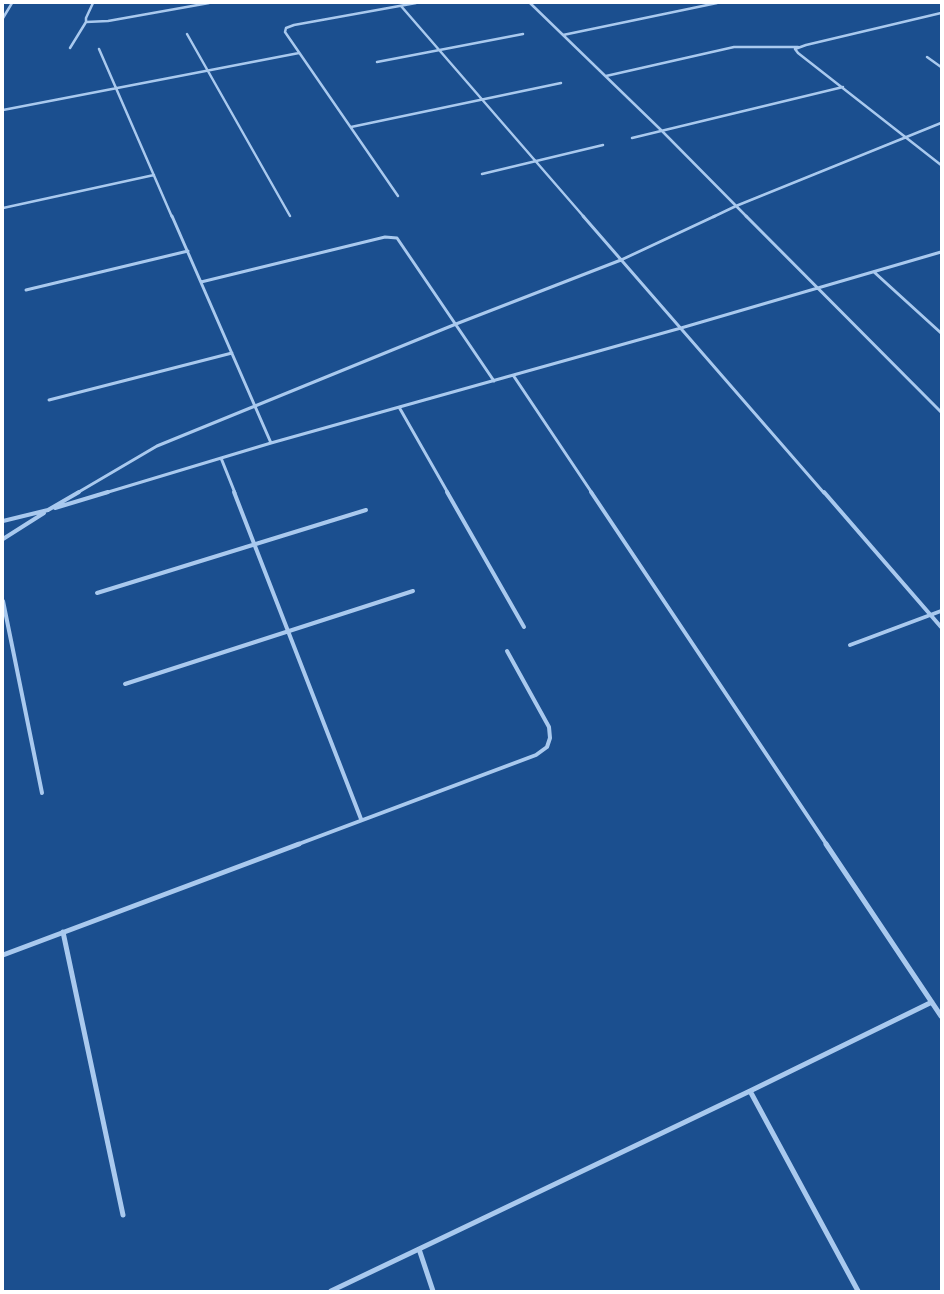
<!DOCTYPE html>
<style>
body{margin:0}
#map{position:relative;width:944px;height:1294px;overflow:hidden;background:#1b4f8f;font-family:"Space Grotesk",sans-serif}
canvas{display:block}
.frame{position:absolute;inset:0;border:4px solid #fff;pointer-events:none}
</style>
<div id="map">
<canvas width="944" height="1294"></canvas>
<div class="frame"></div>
</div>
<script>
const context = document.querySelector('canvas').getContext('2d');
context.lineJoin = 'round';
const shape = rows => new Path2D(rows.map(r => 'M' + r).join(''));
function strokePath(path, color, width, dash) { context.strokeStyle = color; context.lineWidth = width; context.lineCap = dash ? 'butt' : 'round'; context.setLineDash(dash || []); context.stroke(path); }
strokePath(shape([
 [93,3,86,18,86,22,108,21,209,3],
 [530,3,662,131,747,217],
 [401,6,584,217],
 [941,13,806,45,795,49,798,53,941,165],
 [3,18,12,3],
 [187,34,290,216],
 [563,35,717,3],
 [70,48,86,22],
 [99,49,172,217],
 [927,57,941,67],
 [377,62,523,34],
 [606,76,734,47,798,47],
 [3,110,299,53],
 [351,127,561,83],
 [632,138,843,87],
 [482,174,603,145],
 [398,196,285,32,286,28,294,25,416,3],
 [3,208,154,175],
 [713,217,736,206,941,123]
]), '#a9c9ee', 2.5);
strokePath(shape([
 [172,216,271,443],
 [583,216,824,493],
 [746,216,941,412],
 [874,272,941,333],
 [201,282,385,237,397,238,494,381],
 [26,290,188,251],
 [513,375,592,493],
 [49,400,232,353],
 [399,407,448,493],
 [221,458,235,493],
 [77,493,157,446,456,324,621,260,715,216],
 [105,493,271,443,681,328,941,252]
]), '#a9c9ee', 3);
strokePath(shape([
 [234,492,361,819],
 [447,492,524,627],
 [591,492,827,845],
 [824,492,941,627],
 [55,508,108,492],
 [3,521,48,510,79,492],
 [3,539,44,513],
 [97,593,366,510],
 [3,601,42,793],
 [850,645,941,611],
 [125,684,413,591],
 [296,845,536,755,547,747,550,738,549,727,507,651]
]), '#a9c9ee', 4);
strokePath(shape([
 [826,844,941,1016],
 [63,932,123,1215],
 [3,955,299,844],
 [750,1091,858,1291],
 [419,1249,433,1291],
 [331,1291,750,1091,932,1002]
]), '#a9c9ee', 5);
</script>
